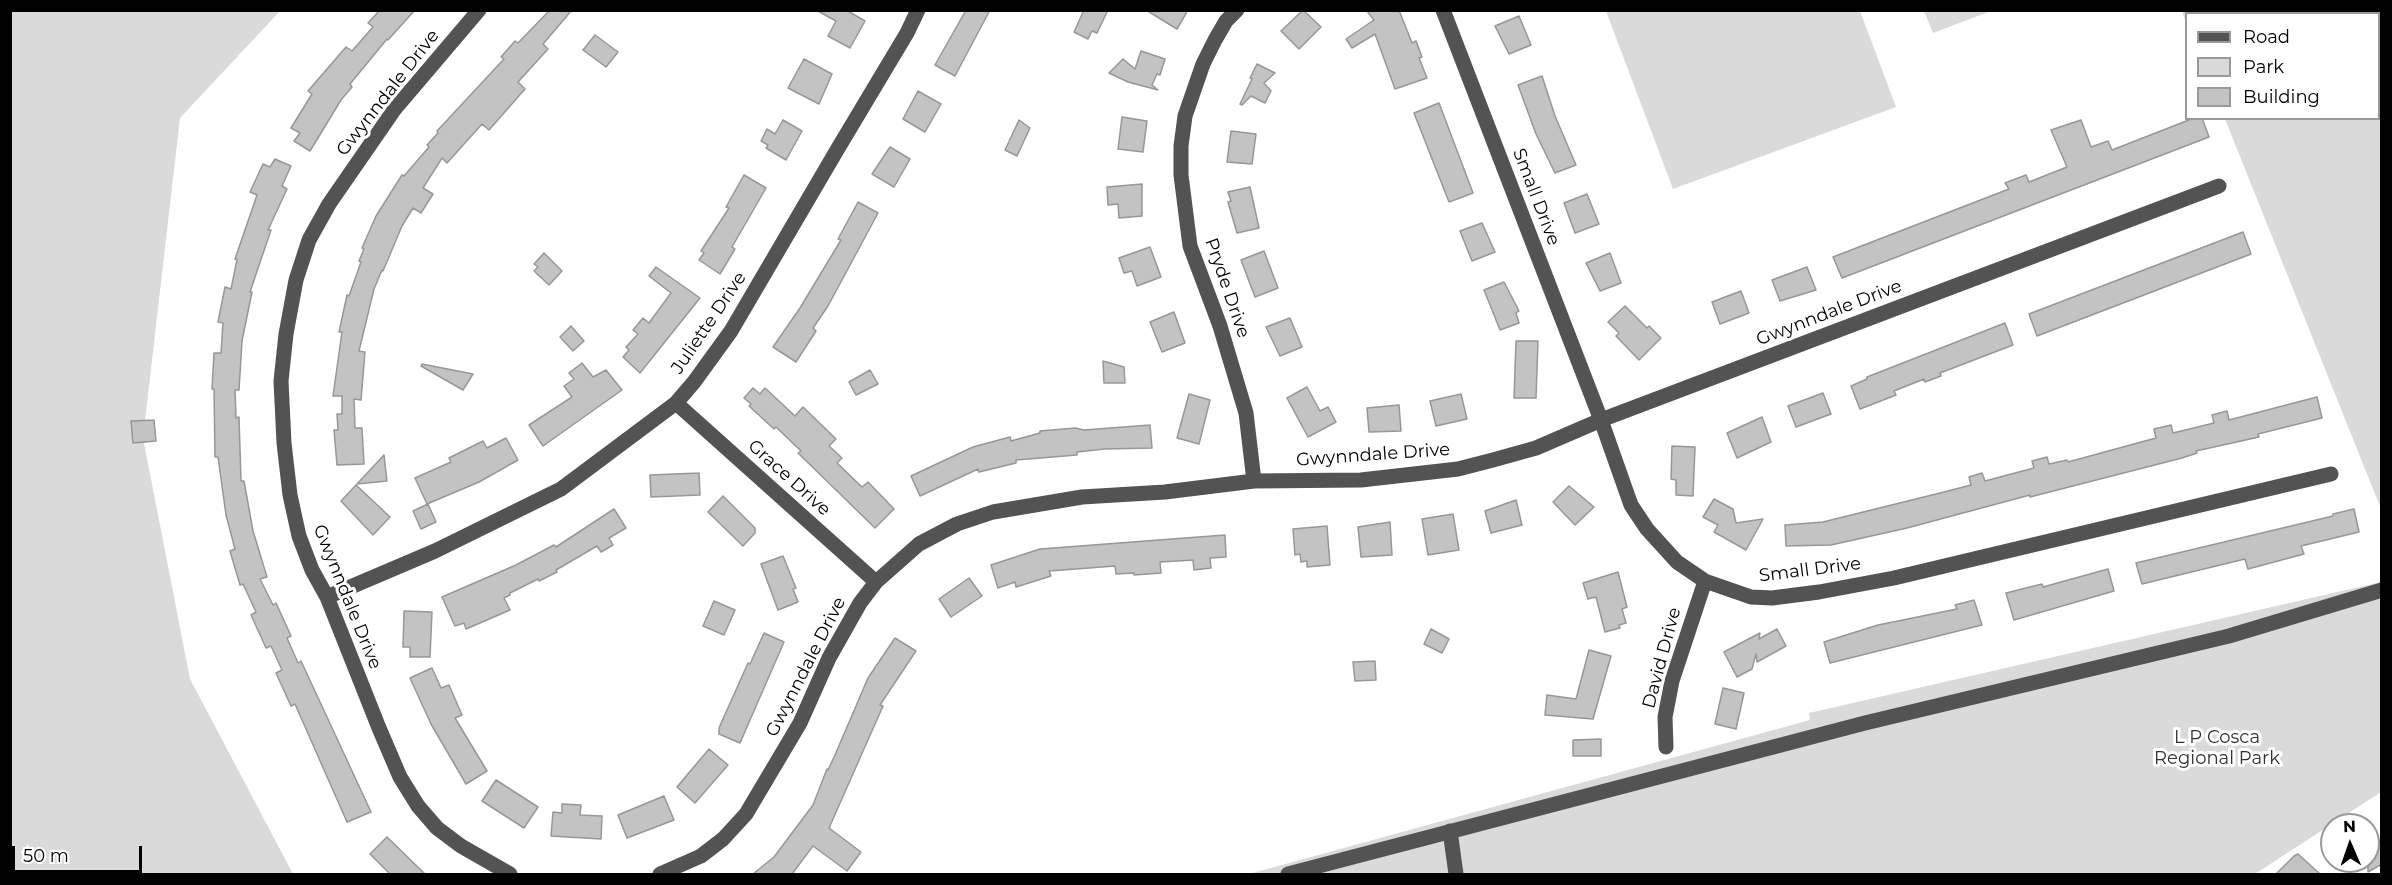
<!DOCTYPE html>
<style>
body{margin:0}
#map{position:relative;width:2392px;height:885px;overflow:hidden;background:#fff;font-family:Montserrat,sans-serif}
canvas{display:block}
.frame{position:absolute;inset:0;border:12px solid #000;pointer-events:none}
.legend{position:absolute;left:2185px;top:12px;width:195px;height:108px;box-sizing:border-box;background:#fff;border:2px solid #999;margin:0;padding:8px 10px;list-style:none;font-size:18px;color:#000}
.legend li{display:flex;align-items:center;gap:12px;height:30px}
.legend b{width:30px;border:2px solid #999}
.north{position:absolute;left:2320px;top:813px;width:60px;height:60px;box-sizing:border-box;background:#fff;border:2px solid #999;border-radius:50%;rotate:358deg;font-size:16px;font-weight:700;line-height:24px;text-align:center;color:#000}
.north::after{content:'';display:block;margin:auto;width:21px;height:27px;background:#000;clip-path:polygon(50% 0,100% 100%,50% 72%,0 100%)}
.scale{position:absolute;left:12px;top:846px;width:130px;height:27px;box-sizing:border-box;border:3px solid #000;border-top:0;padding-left:8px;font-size:18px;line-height:21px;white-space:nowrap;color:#000;-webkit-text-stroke:4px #fff;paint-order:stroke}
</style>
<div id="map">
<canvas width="2392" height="885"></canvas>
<div class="frame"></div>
<ul class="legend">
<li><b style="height:8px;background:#535353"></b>Road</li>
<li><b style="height:16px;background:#dadada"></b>Park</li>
<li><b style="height:16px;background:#c3c3c3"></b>Building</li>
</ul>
<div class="north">N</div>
<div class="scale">50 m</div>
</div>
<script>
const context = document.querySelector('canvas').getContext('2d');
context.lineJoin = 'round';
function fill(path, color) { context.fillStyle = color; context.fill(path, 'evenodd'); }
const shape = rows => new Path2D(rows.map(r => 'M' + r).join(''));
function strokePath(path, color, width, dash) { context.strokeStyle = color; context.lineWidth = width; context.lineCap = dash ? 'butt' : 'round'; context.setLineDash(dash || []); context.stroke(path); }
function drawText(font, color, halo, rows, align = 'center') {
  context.font = font + ' Montserrat,sans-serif'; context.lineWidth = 6; context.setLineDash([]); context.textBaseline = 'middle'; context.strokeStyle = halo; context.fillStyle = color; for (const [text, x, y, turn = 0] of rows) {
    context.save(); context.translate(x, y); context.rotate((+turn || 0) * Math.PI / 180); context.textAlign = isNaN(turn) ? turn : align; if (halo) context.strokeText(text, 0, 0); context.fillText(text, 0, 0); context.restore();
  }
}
fill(shape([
 [10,11,280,11,180,118,143,438,190,679,293,874,11,874],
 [1606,11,1860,11,1896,107,1673,189],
 [1924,11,1991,11,1933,33],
 [2182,11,2381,11,2381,509,2225,119,2378,118,2378,14,2186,14,2186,23],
 [2381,582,2381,792,2255,874,1249,874,1810,720,1809,713]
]), '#dadada');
const building = shape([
 [380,10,415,10,388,40,387,39,350,84,352,87,341,100,310,151,294,141,300,133,291,128,312,94,308,91,346,47,352,51,373,27,368,23,380,10],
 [550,10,572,10,543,44,548,49,518,82,525,89,489,130,482,124,447,163,442,158,423,188,433,194,421,213,413,208,402,226,383,271,382,270,374,289,359,351,365,352,361,400,354,399,355,428,362,428,364,464,337,465,334,430,338,430,337,414,342,414,342,396,333,396,342,332,339,332,347,295,349,296,361,262,359,261,364,249,362,248,376,216,402,175,404,176,429,147,427,145,438,133,437,131,504,59,501,57,515,41,518,43,550,10],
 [816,10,846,10,865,21,850,48,828,36,836,21,816,10],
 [966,10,990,10,955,76,935,65,966,10],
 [1084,10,1108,10,1097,33,1092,31,1088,39,1074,32,1084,10],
 [1146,10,1188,10,1177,29,1146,10],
 [1303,10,1321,27,1299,49,1281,31,1303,10],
 [1366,10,1399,10,1412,43,1416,41,1422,57,1419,58,1427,78,1395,89,1375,34,1352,48,1346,39,1374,20,1366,10],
 [1519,16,1531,45,1509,54,1495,26,1519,16],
 [595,35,618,52,606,67,583,50,595,35],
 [1141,51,1165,59,1160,75,1157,74,1152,85,1158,90,1128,82,1109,73,1123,59,1135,69,1141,51],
 [804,59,832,74,819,104,788,88,804,59],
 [1257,64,1275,73,1264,83,1271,91,1265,103,1251,96,1242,105,1240,104,1252,79,1250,78,1257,64],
 [1542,76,1555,116,1576,165,1555,173,1536,134,1518,85,1542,76],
 [918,91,941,104,925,132,903,119,918,91],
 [1439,103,1473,193,1449,202,1414,113,1439,103],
 [1122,117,1147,121,1143,152,1118,149,1122,117],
 [2194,118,2202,118,2209,137,1842,278,1833,257,2009,189,2005,183,2026,175,2029,182,2067,167,2051,130,2081,120,2091,147,2108,141,2112,150,2194,118],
 [783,120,802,131,786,160,766,148,768,145,761,141,767,129,775,134,783,120],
 [1019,120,1030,128,1017,156,1005,150,1019,120],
 [1231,131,1256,134,1252,164,1227,162,1231,131],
 [890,147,910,159,894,187,872,174,890,147],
 [275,159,291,166,282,186,287,189,268,230,271,230,250,292,252,292,242,341,239,390,235,390,236,418,239,417,241,481,244,481,253,531,267,577,260,579,273,605,276,603,291,636,287,638,298,663,301,661,371,812,347,822,295,704,291,706,276,673,282,670,271,646,266,648,251,615,256,612,243,584,240,585,230,551,235,549,226,515,218,457,215,457,214,389,212,389,214,353,221,353,223,323,218,322,225,287,231,289,237,260,235,259,257,195,250,192,263,164,270,167,275,159],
 [744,175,766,188,732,247,735,249,720,274,699,260,704,253,701,251,729,208,726,207,744,175],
 [1142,184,1142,216,1119,218,1118,204,1108,205,1107,187,1142,184],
 [1250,187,1259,228,1237,233,1228,202,1231,201,1228,192,1250,187],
 [1587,194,1599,224,1575,233,1564,203,1587,194],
 [858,202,878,213,828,306,813,328,816,331,796,362,773,347,800,308,841,240,838,239,858,202],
 [1482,223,1495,252,1472,261,1460,231,1482,223],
 [2243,232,2251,254,2037,336,2029,314,2243,232],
 [1150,247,1161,277,1137,286,1132,271,1124,273,1119,258,1150,247],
 [1264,251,1278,288,1255,297,1241,260,1264,251],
 [544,253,562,271,549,285,534,271,538,267,534,264,544,253],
 [1610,253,1621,283,1600,291,1586,263,1610,253],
 [656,267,700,298,640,373,623,357,629,350,626,347,638,334,633,330,643,318,649,323,671,293,649,276,656,267],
 [1807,267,1816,290,1780,301,1772,280,1807,267],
 [1504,282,1519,311,1516,313,1519,323,1500,330,1484,290,1504,282],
 [1741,291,1749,313,1720,324,1712,302,1741,291],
 [1625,306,1647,328,1649,326,1661,338,1639,360,1616,336,1619,333,1608,322,1625,306],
 [1174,312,1185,343,1162,352,1150,322,1174,312],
 [1290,318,1302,347,1280,356,1266,327,1290,318],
 [2005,323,2013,345,1940,373,1941,376,1925,382,1924,379,1894,391,1896,395,1860,409,1851,386,1867,379,1867,377,2005,323],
 [571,326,584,341,573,351,560,337,571,326],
 [1516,341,1538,341,1536,398,1514,398,1516,341],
 [1103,361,1124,367,1125,383,1104,383,1103,361],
 [582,363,593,377,606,370,622,390,543,446,529,425,572,397,564,386,574,379,569,373,582,363],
 [422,364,473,374,463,390,421,366,422,364],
 [870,370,878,384,856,395,849,382,870,370],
 [1307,387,1320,411,1328,407,1336,422,1308,437,1287,398,1307,387],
 [753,388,760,394,765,388,795,416,803,407,836,439,829,446,842,458,837,463,862,487,868,482,894,509,875,528,798,453,801,451,776,427,774,429,749,406,751,404,744,398,753,388],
 [1823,393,1831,414,1796,427,1788,406,1823,393],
 [1189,394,1210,400,1199,444,1177,438,1189,394],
 [1461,394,1467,419,1436,426,1430,401,1461,394],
 [2317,397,2322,418,2258,434,2259,437,2196,451,2197,453,2182,458,2030,497,2030,495,1907,528,1831,545,1786,546,1785,525,1823,522,1944,492,1971,485,1969,477,1982,473,1985,481,2034,468,2032,461,2047,457,2049,464,2067,460,2068,462,2156,438,2154,429,2171,425,2173,433,2214,423,2212,415,2227,411,2229,420,2317,397],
 [1399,405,1401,431,1369,432,1367,408,1399,405],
 [1762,417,1771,442,1737,458,1727,433,1762,417],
 [154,420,156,441,133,443,131,421,154,420],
 [1150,425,1152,448,1105,449,1077,452,1077,455,1016,460,1016,463,979,472,978,469,920,496,911,476,973,447,1010,437,1011,441,1040,433,1040,431,1075,428,1084,430,1150,425],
 [506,438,518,460,479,482,427,504,415,478,451,462,449,458,483,441,487,448,506,438],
 [1672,446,1695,447,1693,496,1676,495,1676,480,1671,479,1672,446],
 [384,455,387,481,357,484,384,455],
 [699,473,700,495,651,497,650,475,699,473],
 [356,485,390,517,373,535,341,501,356,485],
 [1569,486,1594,507,1575,525,1553,502,1569,486],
 [723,496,755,528,755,533,743,546,708,512,723,496],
 [1714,499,1733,509,1736,523,1763,519,1746,550,1714,532,1718,525,1703,517,1714,499],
 [1516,500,1522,525,1491,533,1485,511,1516,500],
 [428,504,436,522,421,529,413,511,428,504],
 [614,509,626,528,609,538,613,545,601,552,597,546,556,570,557,572,539,581,538,579,510,593,510,595,504,598,510,610,466,629,464,623,455,626,442,597,516,565,554,545,556,547,614,509],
 [2354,509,2359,532,2301,546,2304,554,2248,569,2245,559,2142,584,2136,563,2333,516,2333,514,2354,509],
 [1453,514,1459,550,1428,555,1422,519,1453,514],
 [1390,522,1392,555,1361,557,1358,527,1390,522],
 [1327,526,1330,565,1307,567,1307,561,1301,562,1300,554,1295,555,1293,529,1327,526],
 [1225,535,1226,557,1210,558,1211,568,1194,570,1193,560,1160,562,1161,573,1134,575,1134,573,1116,574,1115,566,1049,571,1051,576,1016,587,1015,582,998,588,991,565,1040,549,1225,535],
 [783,556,796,588,793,589,798,602,778,610,761,564,783,556],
 [2108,569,2114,591,2014,620,2006,593,2042,584,2043,587,2108,569],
 [1618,572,1627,607,1622,609,1626,623,1619,625,1620,628,1605,632,1596,597,1588,599,1583,583,1618,572],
 [969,578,982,596,951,617,939,599,969,578],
 [1974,600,1982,625,1830,663,1824,642,1878,625,1957,609,1955,605,1974,600],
 [714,601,735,610,724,635,703,626,714,601],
 [404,611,432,612,430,657,410,657,410,647,403,647,404,611],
 [1431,629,1449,639,1442,653,1424,644,1431,629],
 [1777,629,1786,646,1757,662,1756,654,1752,669,1737,677,1724,652,1760,633,1759,639,1777,629],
 [764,633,784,642,740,743,719,734,719,728,748,663,750,664,764,633],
 [895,638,916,651,880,705,883,706,829,828,861,852,847,871,813,846,792,874,753,874,774,857,813,805,827,769,828,770,835,755,868,678,895,638],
 [1589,650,1611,656,1593,719,1545,715,1547,695,1576,699,1589,650],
 [1375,661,1376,680,1355,681,1353,662,1375,661],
 [432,668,441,688,449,685,462,715,455,718,487,771,466,784,431,724,410,678,432,668],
 [1723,688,1744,693,1736,729,1715,724,1723,688],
 [1601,739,1601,756,1573,756,1573,740,1601,739],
 [709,749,728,765,695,803,677,787,709,749],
 [496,780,538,807,524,828,482,801,496,780],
 [664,796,674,820,627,838,618,815,664,796],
 [562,804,581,805,580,815,602,816,601,839,551,836,553,812,562,813,562,804],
 [387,837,425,874,390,874,370,854,387,837],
 [2377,837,2382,845,2382,864,2368,872,2368,842,2377,837],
 [2298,854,2320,874,2276,874,2294,856,2298,854]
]);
fill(building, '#c3c3c3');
strokePath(building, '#979797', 1.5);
strokePath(shape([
 [479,10,394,110,329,204,309,240,296,280,286,334,281,381,284,443,290,495,299,536,312,570,327,597,379,728,400,777,418,806,437,828,461,846,510,874],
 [1237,10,1226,21,1215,40,1203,64,1185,116,1181,146,1181,175,1190,246,1220,326,1246,413,1254,481],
 [1443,10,1601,420,1631,505,1647,529,1677,562,1705,581,1751,597,1772,598,1819,592,1894,578,2331,474],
 [676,403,876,582],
 [327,597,435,551,561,489,676,403,694,382,731,331,837,150,907,33,918,10],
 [1666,747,1665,717,1672,681,1705,581],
 [1450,831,1456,874],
 [660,874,701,856,723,839,746,814,800,723,829,658,860,603,876,582,919,544,957,524,993,512,1082,497,1165,492,1254,481,1361,480,1458,469,1493,460,1536,448,1601,420,2219,186],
 [1288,874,1865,723,2229,636,2382,590]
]), '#535353', 15);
drawText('18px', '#000', '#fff', [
 ["Gwynndale Drive",388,93,-52],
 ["Small Drive",1536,197,69],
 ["Pryde Drive",1227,288,71],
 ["Gwynndale Drive",1829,313,-21],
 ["Juliette Drive",709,323,-56],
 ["Gwynndale Drive",1373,455,-4],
 ["Grace Drive",789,478,42],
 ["Small Drive",1810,570,-7],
 ["Gwynndale Drive",347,597,68],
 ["David Drive",1662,658,-75],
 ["Gwynndale Drive",806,667,-63]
]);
drawText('18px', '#313131', '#fff', [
 ["L P Cosca",2217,738],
 ["Regional Park",2217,759]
]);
</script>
